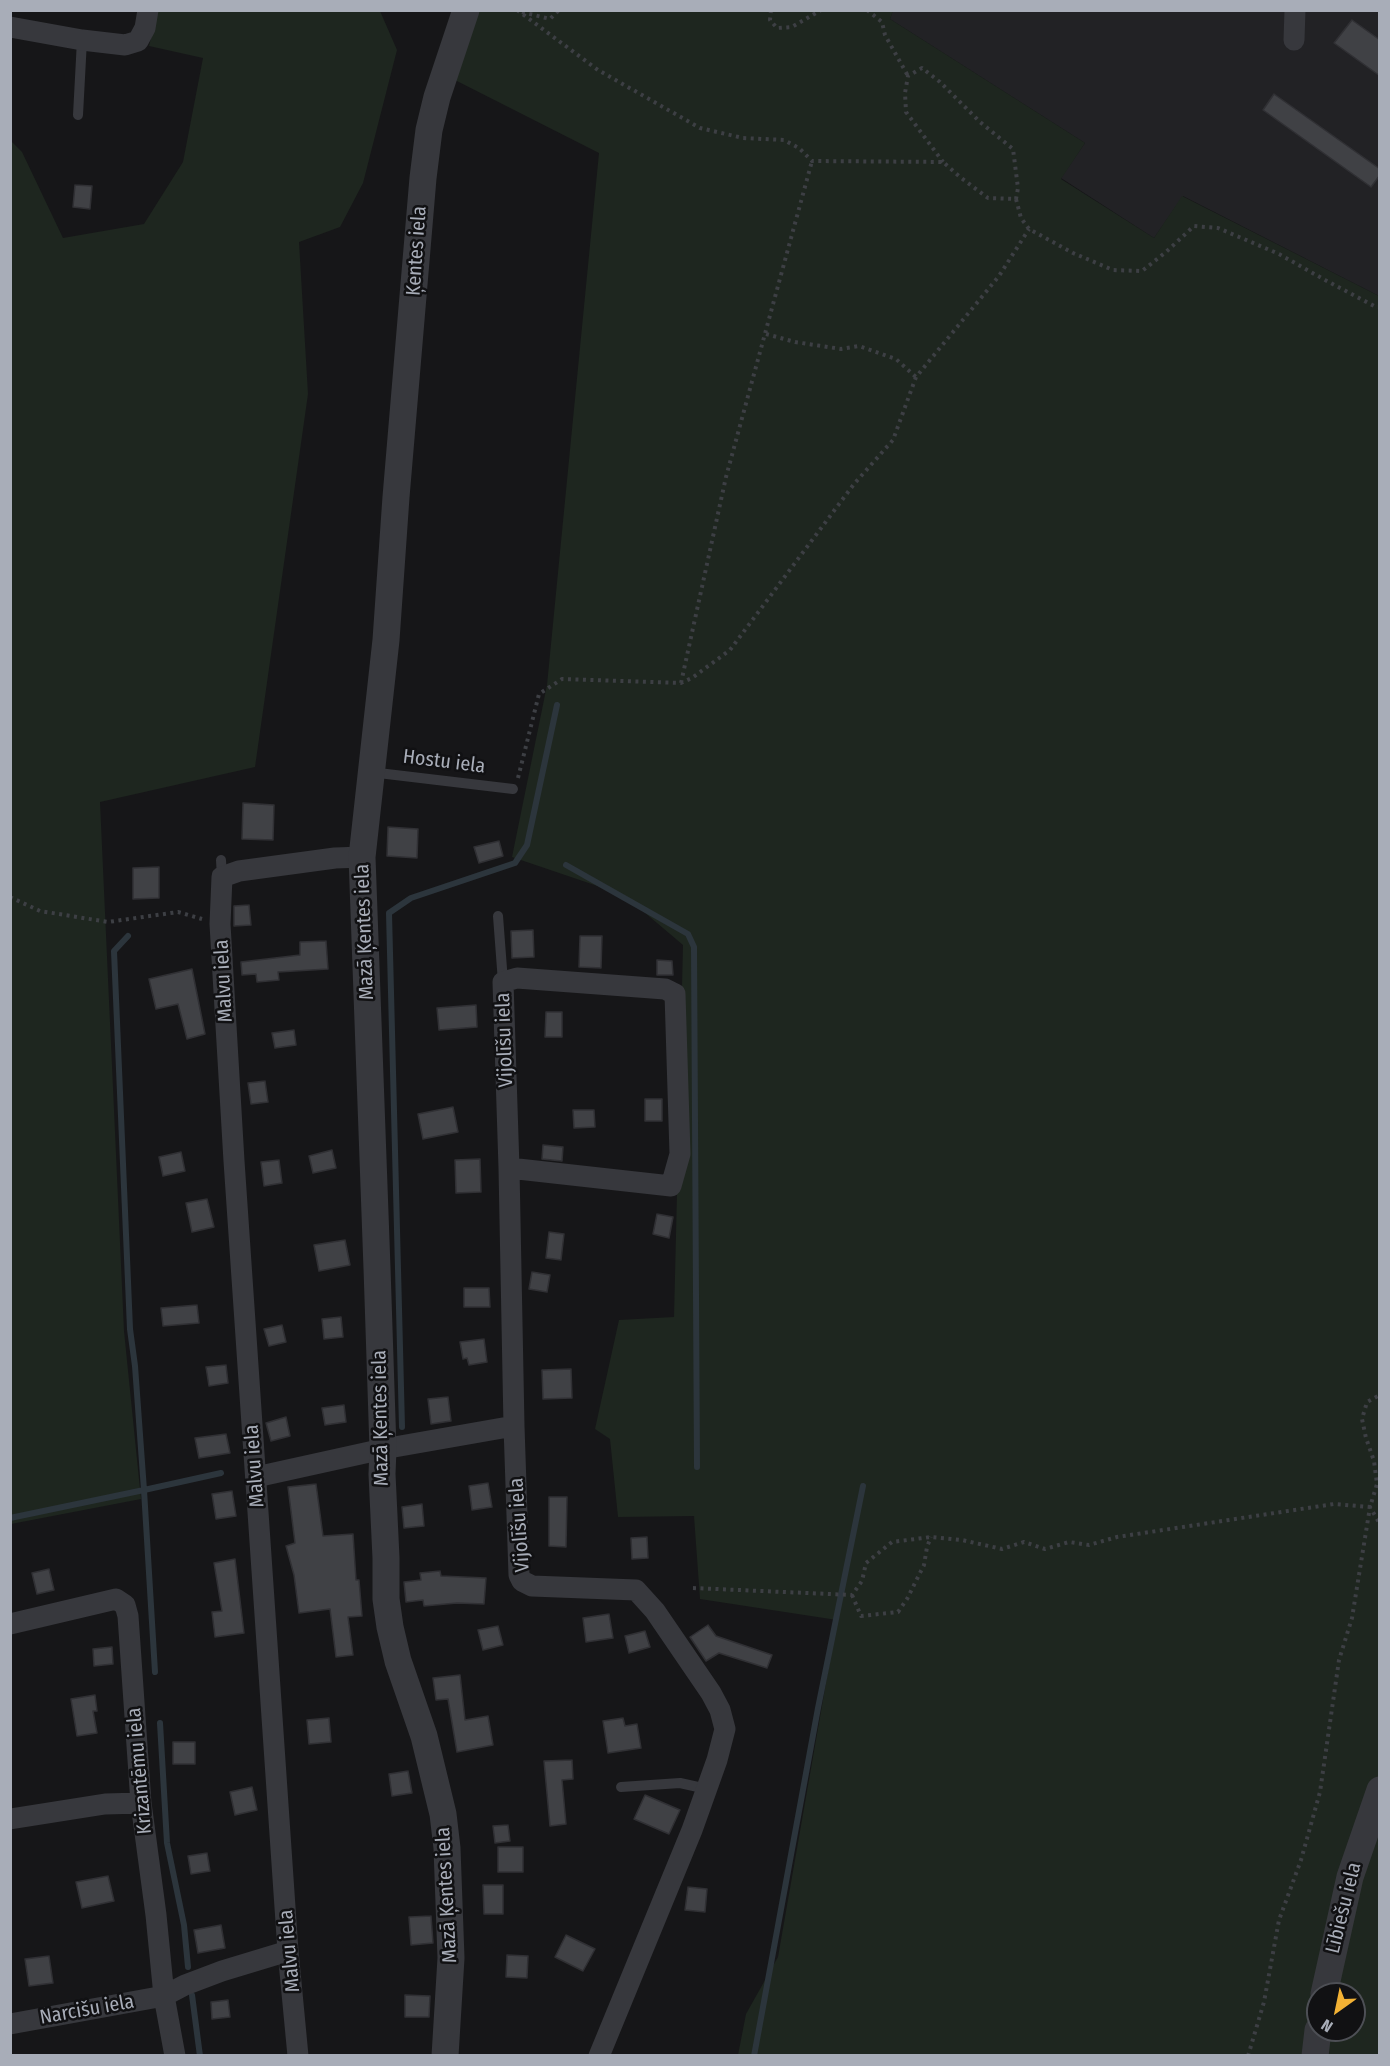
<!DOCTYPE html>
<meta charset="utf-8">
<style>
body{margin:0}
#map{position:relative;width:1390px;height:2066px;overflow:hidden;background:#161618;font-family:"Fira Sans Condensed",sans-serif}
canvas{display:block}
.frame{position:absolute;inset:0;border:12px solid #a8adb8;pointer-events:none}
.north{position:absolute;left:1306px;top:1982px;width:60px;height:60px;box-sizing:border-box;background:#111113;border:2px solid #4d4f55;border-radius:50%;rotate:213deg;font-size:16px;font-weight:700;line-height:24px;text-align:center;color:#a8adb8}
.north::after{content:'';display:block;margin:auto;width:21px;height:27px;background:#f2b134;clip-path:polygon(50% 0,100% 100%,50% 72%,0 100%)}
</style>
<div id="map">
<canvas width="1390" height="2066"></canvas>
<div class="frame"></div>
<div class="north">N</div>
</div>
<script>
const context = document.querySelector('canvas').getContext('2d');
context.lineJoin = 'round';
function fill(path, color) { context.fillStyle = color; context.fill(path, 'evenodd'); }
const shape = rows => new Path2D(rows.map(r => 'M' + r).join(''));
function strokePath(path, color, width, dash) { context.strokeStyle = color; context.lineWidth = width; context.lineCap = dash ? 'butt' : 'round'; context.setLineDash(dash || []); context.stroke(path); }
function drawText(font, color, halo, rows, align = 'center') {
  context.font = font + ' "Fira Sans Condensed",sans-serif'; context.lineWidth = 5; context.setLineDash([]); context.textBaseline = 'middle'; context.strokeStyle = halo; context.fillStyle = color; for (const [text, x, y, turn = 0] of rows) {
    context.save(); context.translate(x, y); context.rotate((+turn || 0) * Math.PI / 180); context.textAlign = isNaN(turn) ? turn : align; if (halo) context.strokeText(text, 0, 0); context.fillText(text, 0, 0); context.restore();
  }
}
fill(shape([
 [893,10,1379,11,1379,296,1183,196,1154,238,1061,178,1085,143,890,19]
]), '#222225');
fill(shape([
 [158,11,380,11,397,50,363,183,340,227,299,242,308,394,255,767,100,802,124,1331,141,1499,11,1524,10,140,22,152,63,238,144,224,183,162,203,58,149,46],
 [477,11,893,11,890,19,1085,143,1061,179,1154,238,1182,196,1379,296,1379,2055,738,2055,746,2014,778,1957,837,1620,700,1599,694,1516,618,1517,610,1439,595,1429,619,1320,674,1317,683,945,624,895,512,857,547,685,599,153,451,78],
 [1318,1994,1354,1994,1354,2030,1318,2030]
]), '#1e261f');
strokePath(shape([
 [566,865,688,934,694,947,697,1467],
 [402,1427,389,913,411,898,515,863,527,845,557,705],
 [10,1518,144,1490,135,1366,130,1329,114,951,128,936],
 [155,1672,144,1490,221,1473],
 [160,1723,167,1843,184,1925,188,1967],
 [192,1995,200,2056],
 [754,2056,818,1708,863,1486]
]), '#2c353c', 6);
const building = shape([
 [1352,20,1380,40,1380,76,1334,43,1352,20],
 [1274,94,1380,169,1380,175,1371,187,1263,110,1274,94],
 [75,185,92,186,90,209,73,207,75,185],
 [243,803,274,805,273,840,242,839,243,803],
 [388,827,418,829,417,858,387,856,388,827],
 [499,841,503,856,479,863,474,847,499,841],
 [159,867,159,898,133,899,133,868,159,867],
 [249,905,251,925,234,926,234,906,249,905],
 [533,930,534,957,512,958,511,931,533,930],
 [580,936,602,936,601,968,579,967,580,936],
 [326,941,328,969,278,972,279,980,257,982,256,974,242,975,241,962,300,955,300,942,326,941],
 [657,960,672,961,673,975,657,975,657,960],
 [192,969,205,1034,187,1039,178,1004,156,1009,149,979,192,969],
 [476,1005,477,1027,439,1030,437,1008,476,1005],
 [546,1012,562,1012,562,1037,545,1037,546,1012],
 [294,1030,296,1045,275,1048,272,1033,294,1030],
 [265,1081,268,1102,251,1104,248,1083,265,1081],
 [645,1099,662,1099,662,1121,645,1121,645,1099],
 [453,1107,458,1132,423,1139,418,1114,453,1107],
 [573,1110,594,1110,595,1127,574,1128,573,1110],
 [543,1145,563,1147,562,1161,542,1159,543,1145],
 [332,1150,336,1168,313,1173,309,1156,332,1150],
 [181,1152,185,1171,163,1176,159,1157,181,1152],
 [480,1159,481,1192,456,1193,455,1160,480,1159],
 [279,1160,282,1183,264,1186,261,1162,279,1160],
 [207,1199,214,1227,192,1232,186,1203,207,1199],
 [657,1214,673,1217,669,1238,653,1234,657,1214],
 [549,1232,564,1234,561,1260,546,1258,549,1232],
 [345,1240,350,1265,319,1271,314,1245,345,1240],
 [532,1272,550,1275,547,1292,529,1289,532,1272],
 [464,1288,489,1288,490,1307,464,1307,464,1288],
 [197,1305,199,1323,163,1326,161,1308,197,1305],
 [341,1317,343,1337,324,1339,322,1319,341,1317],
 [282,1325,286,1342,269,1346,264,1329,282,1325],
 [484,1339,487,1362,469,1365,467,1358,463,1359,460,1342,484,1339],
 [226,1365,228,1383,209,1386,206,1367,226,1365],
 [571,1369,572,1398,543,1399,542,1370,571,1369],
 [448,1397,451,1421,431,1424,428,1399,448,1397],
 [344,1405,346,1422,325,1425,322,1408,344,1405],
 [286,1417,290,1436,271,1441,266,1423,286,1417],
 [226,1434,230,1453,199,1458,195,1438,226,1434],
 [488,1483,492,1507,472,1510,469,1486,488,1483],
 [316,1484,323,1536,353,1534,356,1580,359,1580,362,1616,348,1617,353,1655,336,1657,330,1609,299,1613,294,1575,286,1546,295,1543,288,1487,316,1484],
 [232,1491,236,1516,216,1519,212,1494,232,1491],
 [549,1497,567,1497,566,1547,549,1546,549,1497],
 [422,1504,424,1526,404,1528,402,1507,422,1504],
 [647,1537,648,1558,632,1559,631,1538,647,1537],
 [235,1559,244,1633,215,1637,212,1612,222,1611,214,1563,235,1559],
 [49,1569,54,1590,37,1594,32,1573,49,1569],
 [440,1571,441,1576,486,1578,484,1604,457,1603,424,1606,423,1600,406,1602,404,1582,421,1580,420,1573,440,1571],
 [609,1614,613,1638,586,1642,583,1618,609,1614],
 [708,1625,716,1636,772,1655,767,1668,719,1653,706,1661,690,1637,708,1625],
 [498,1626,503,1645,483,1650,478,1630,498,1626],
 [645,1631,650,1647,629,1653,625,1636,645,1631],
 [112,1647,113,1664,94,1666,93,1649,112,1647],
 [460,1675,465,1720,488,1716,493,1745,457,1752,448,1699,436,1700,433,1678,460,1675],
 [95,1695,97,1711,93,1711,97,1733,77,1736,71,1699,95,1695],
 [329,1718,331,1742,309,1744,307,1720,329,1718],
 [623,1718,625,1726,637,1724,641,1748,608,1753,603,1721,623,1718],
 [173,1742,195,1742,195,1764,173,1764,173,1742],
 [572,1760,573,1779,562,1780,566,1824,550,1826,544,1761,572,1760],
 [408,1771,412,1793,392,1796,389,1774,408,1771],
 [252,1787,257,1810,235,1815,230,1792,252,1787],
 [645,1795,680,1810,669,1834,634,1819,645,1795],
 [508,1825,510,1841,495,1843,493,1826,508,1825],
 [498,1847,523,1847,523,1872,498,1872,498,1847],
 [207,1853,210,1871,191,1874,188,1856,207,1853],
 [108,1876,114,1901,82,1908,76,1882,108,1876],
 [483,1885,503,1885,503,1914,484,1914,483,1885],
 [688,1887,707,1889,705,1912,685,1910,688,1887],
 [431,1916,433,1943,411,1945,409,1917,431,1916],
 [221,1925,225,1948,198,1953,194,1930,221,1925],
 [566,1935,595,1949,583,1971,555,1957,566,1935],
 [507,1955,528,1956,527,1978,506,1977,507,1955],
 [49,1956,53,1983,29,1986,25,1959,49,1956],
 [405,1995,430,1996,429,2017,405,2017,405,1995],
 [228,2000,230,2017,212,2019,211,2002,228,2000]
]);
fill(building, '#404145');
strokePath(building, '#303034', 1.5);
strokePath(shape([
 [517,10,598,70,700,128,743,138,784,140,799,148,812,161,943,162,960,177,988,198,1016,199,1018,188,1013,149,980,122,940,82,922,68,908,76,905,93,906,112,943,162],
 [771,10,770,20,777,28,792,27,821,10],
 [867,10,882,22,885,35,908,76],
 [522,12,550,19,559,10],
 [1016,199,1021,218,1029,229,1073,253,1113,270,1142,271,1166,252,1194,226,1218,228,1279,254,1325,280,1376,307,1380,307],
 [766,334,795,342,841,349,859,346,896,359,916,377],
 [681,683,726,477,812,161],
 [518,778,539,694,562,679,681,683,692,678,730,650,854,484,893,440,916,377,999,276,1029,229],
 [10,897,40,911,108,922,178,912,202,919],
 [693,1588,852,1595,862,1581,866,1563,892,1542,931,1537,962,1540,1002,1549,1024,1542,1045,1549,1069,1542,1089,1545,1117,1537,1334,1504,1370,1507,1377,1484,1374,1461,1366,1438,1362,1419,1367,1402,1380,1395],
 [852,1595,861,1616,898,1612,907,1599,924,1565,927,1547,931,1537],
 [1248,2056,1264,2002,1279,1920,1301,1860,1320,1792,1339,1660,1352,1618,1370,1507,1380,1524]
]), '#3d3f44', 4, [3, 4.5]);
strokePath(shape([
 [78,115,82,40],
 [370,772,513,789],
 [221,860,222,877],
 [498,916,503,982],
 [621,1787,680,1783,707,1789]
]), '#37383d', 10);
strokePath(shape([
 [10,27,82,40,125,45,138,41,145,28,148,10],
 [1294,40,1295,10],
 [509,1168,671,1186,680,1154,675,994,665,989,517,978,503,982,509,1168,514,1426,519,1575,522,1581,532,1586,636,1590,655,1611,711,1693,720,1710,725,1729,717,1760,692,1830,599,2056],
 [256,1477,383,1449,514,1426],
 [10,1624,116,1599,125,1605,128,1616,141,1803,156,1915,164,1996,175,2056],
 [10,1819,105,1804,141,1803],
 [10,2024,164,1996,185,1985,222,1971,288,1951],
 [298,2056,288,1951,234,1161,220,924,222,877,239,871,335,858,362,857]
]), '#37383d', 21);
strokePath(shape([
 [1324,1994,1350,1877,1380,1790],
 [445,2056,451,1958,447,1848,443,1814,424,1736,398,1661,390,1627,386,1599,386,1558,382,1474,383,1449,377,1268,362,857,386,640,396,497,423,178,429,130,437,97,466,10],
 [1315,2056,1318,2030]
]), '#37383d', 27);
drawText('20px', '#a8adb8', '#111113', [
 ["Ķentes iela",417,251,-86],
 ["Hostu iela",444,762,7],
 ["Mazā Ķentes iela",365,932,-92],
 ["Malvu iela",224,981,-93],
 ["Vijolīšu iela",505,1040,-92],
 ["Mazā Ķentes iela",381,1418,-91],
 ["Malvu iela",255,1466,-94],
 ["Vijolīšu iela",520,1525,-94],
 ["Krizantēmu iela",140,1771,-95],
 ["Mazā Ķentes iela",447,1895,-93],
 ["Lībiešu iela",1344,1908,-76],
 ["Malvu iela",290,1951,-95],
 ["Narcišu iela",87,2010,-10]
]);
</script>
